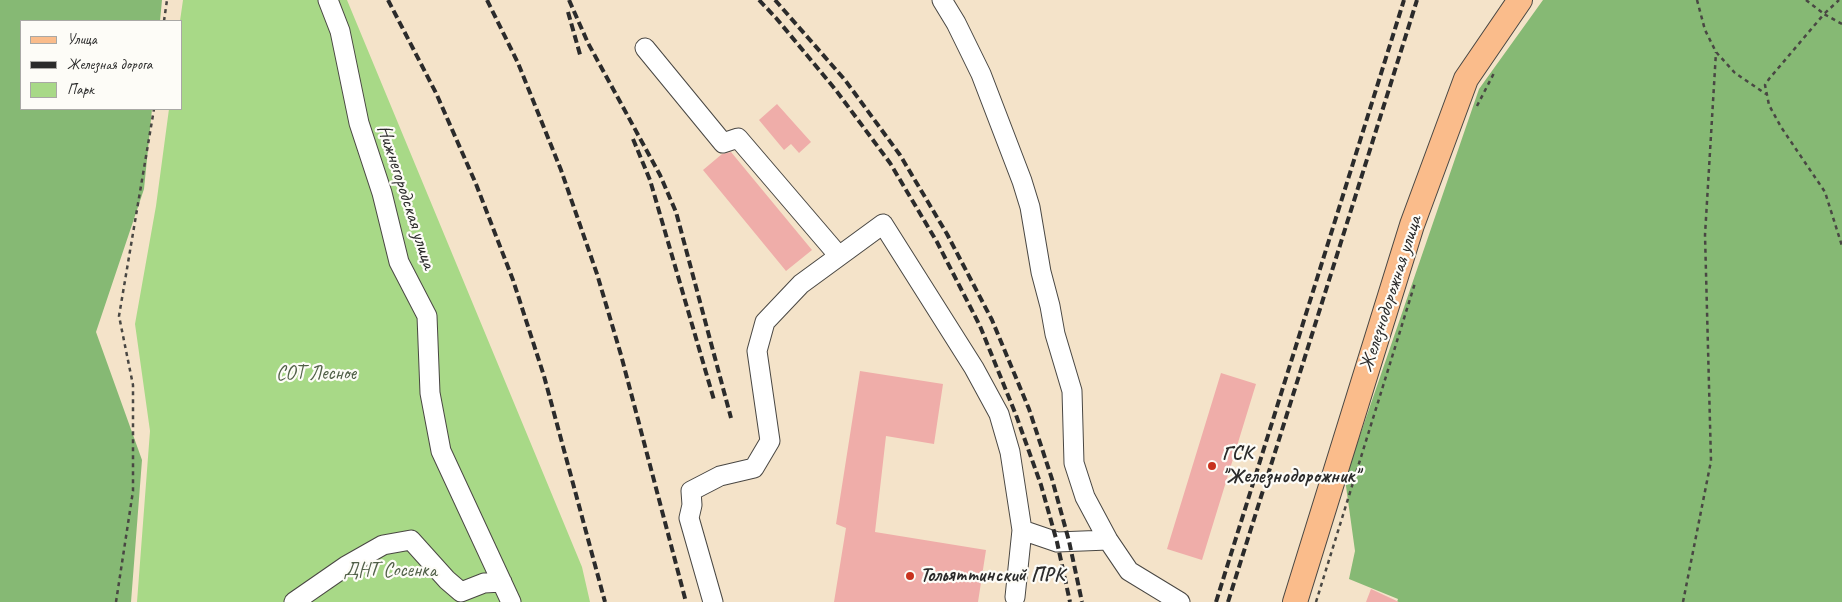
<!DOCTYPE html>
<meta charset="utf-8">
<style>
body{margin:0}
#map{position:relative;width:1842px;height:602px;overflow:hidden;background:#f4e3c9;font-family:Caveat,sans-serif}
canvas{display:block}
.legend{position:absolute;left:20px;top:20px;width:162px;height:90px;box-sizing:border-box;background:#fdfcf7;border:1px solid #a9a8a5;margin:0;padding:6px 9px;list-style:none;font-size:15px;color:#2b2b2b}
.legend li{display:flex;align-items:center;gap:10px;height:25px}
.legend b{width:25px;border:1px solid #a9a8a5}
</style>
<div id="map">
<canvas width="1842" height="602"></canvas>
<ul class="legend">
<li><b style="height:6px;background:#fabc8b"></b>Улица</li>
<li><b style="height:6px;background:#2b2b2b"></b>Железная дорога</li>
<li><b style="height:14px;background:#a8d987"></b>Парк</li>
</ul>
</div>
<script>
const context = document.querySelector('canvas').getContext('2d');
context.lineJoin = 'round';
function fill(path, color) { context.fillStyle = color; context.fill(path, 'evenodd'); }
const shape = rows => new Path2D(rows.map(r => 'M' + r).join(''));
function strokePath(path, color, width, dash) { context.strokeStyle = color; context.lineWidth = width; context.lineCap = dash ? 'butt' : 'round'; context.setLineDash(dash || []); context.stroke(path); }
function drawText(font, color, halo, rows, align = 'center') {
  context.font = font + ' Caveat,sans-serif'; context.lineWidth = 4.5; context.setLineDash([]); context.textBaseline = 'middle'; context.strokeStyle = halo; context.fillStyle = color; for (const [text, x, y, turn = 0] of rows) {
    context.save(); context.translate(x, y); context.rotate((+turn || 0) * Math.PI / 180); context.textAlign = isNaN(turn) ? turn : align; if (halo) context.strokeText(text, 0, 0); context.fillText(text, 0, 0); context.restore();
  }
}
fill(shape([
 [183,0,347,0,582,567,590,602,137,602,150,431,135,324,156,206,169,109,181,109,180,21]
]), '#a8d987');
fill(shape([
 [0,0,162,0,160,21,21,21,21,109,152,109,144,189,96,332,142,460,131,602,0,602],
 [1543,0,1842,0,1842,602,1397,602,1398,599,1349,579,1355,551,1345,479,1479,89]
]), '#86b974');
fill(shape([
 [777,104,811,142,799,153,791,144,784,150,759,120],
 [731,152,812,250,786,271,703,170,722,154],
 [860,371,943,384,934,444,886,436,875,532,986,550,978,602,834,602,846,528,836,524],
 [1221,373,1256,384,1202,560,1167,549],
 [1371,589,1399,602,1366,602]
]), '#efada9');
const minor = shape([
 [328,0,340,31,359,123,382,193,399,262,427,316,430,393,441,451,511,602],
 [942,0,956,23,981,74,1022,181,1030,207,1041,272,1050,306,1055,334,1072,391,1074,463,1085,497,1108,540,1129,571,1180,602],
 [645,48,723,143,738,138,839,256],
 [1022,530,1057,542,1108,540],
 [294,602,346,566,383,545,411,540,447,580,461,592,484,583,502,582],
 [713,602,689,518,692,505,691,491,720,476,754,468,770,441,757,351,765,322,801,284,883,224,974,368,999,414,1010,452,1022,530,1015,597]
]);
const major = shape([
 [1295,602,1412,225,1466,79,1520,0]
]);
strokePath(minor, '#494743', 21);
strokePath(major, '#494743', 26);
strokePath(shape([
 [1697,0,1705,30,1716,52,1735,73,1766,94],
 [1806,0,1824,14,1839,0],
 [164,21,167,0],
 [1842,24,1824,14,1769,79,1765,85,1769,105,1781,127,1825,192,1842,246],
 [1477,106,1494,73],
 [116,602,133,491,133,385,119,316,154,109],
 [1316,602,1415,283],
 [1683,602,1711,461,1705,235,1716,52]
]), '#494743', 2.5, [4, 4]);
strokePath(minor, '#fff', 19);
strokePath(major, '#fabc8b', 24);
strokePath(shape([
 [388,0,436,93,476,184,513,280,544,376,605,602],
 [487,0,518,63,561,170,597,274,621,355,686,602],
 [569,0,588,43,660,175,676,212,731,418],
 [759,0,776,18,835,89,890,163,937,242,980,326,1016,415,1041,485,1057,542,1070,602],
 [775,0,845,80,900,155,947,234,992,320,1029,409,1052,479,1069,541,1082,602],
 [568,12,581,58],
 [633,139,650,180,714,400],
 [1216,602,1404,0],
 [1228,602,1417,0]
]), '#2b2b2b', 4, [8, 4]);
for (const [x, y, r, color] of [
 [1212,466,5,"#c8321e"],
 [910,576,5,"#c8321e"]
]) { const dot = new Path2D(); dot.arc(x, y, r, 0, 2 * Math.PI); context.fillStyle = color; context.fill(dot); strokePath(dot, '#fdfcf7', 2); }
drawText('20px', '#2b2b2b', '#fdfcf7', [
 ["Нижнегородская улица",406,197,72],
 ["Железнодорожная улица",1391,294,-72]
]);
drawText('20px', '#505f47', '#fdfcf7', [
 ["СОТ Лесное",316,374],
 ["ДНТ Сосенка",390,571]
]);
drawText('bold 20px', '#2b2b2b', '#fdfcf7', [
 ["ГСК",1222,454],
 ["\"Железнодорожник\"",1222,477],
 ["Тольяттинский ПРК",920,576]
], 'left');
</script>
